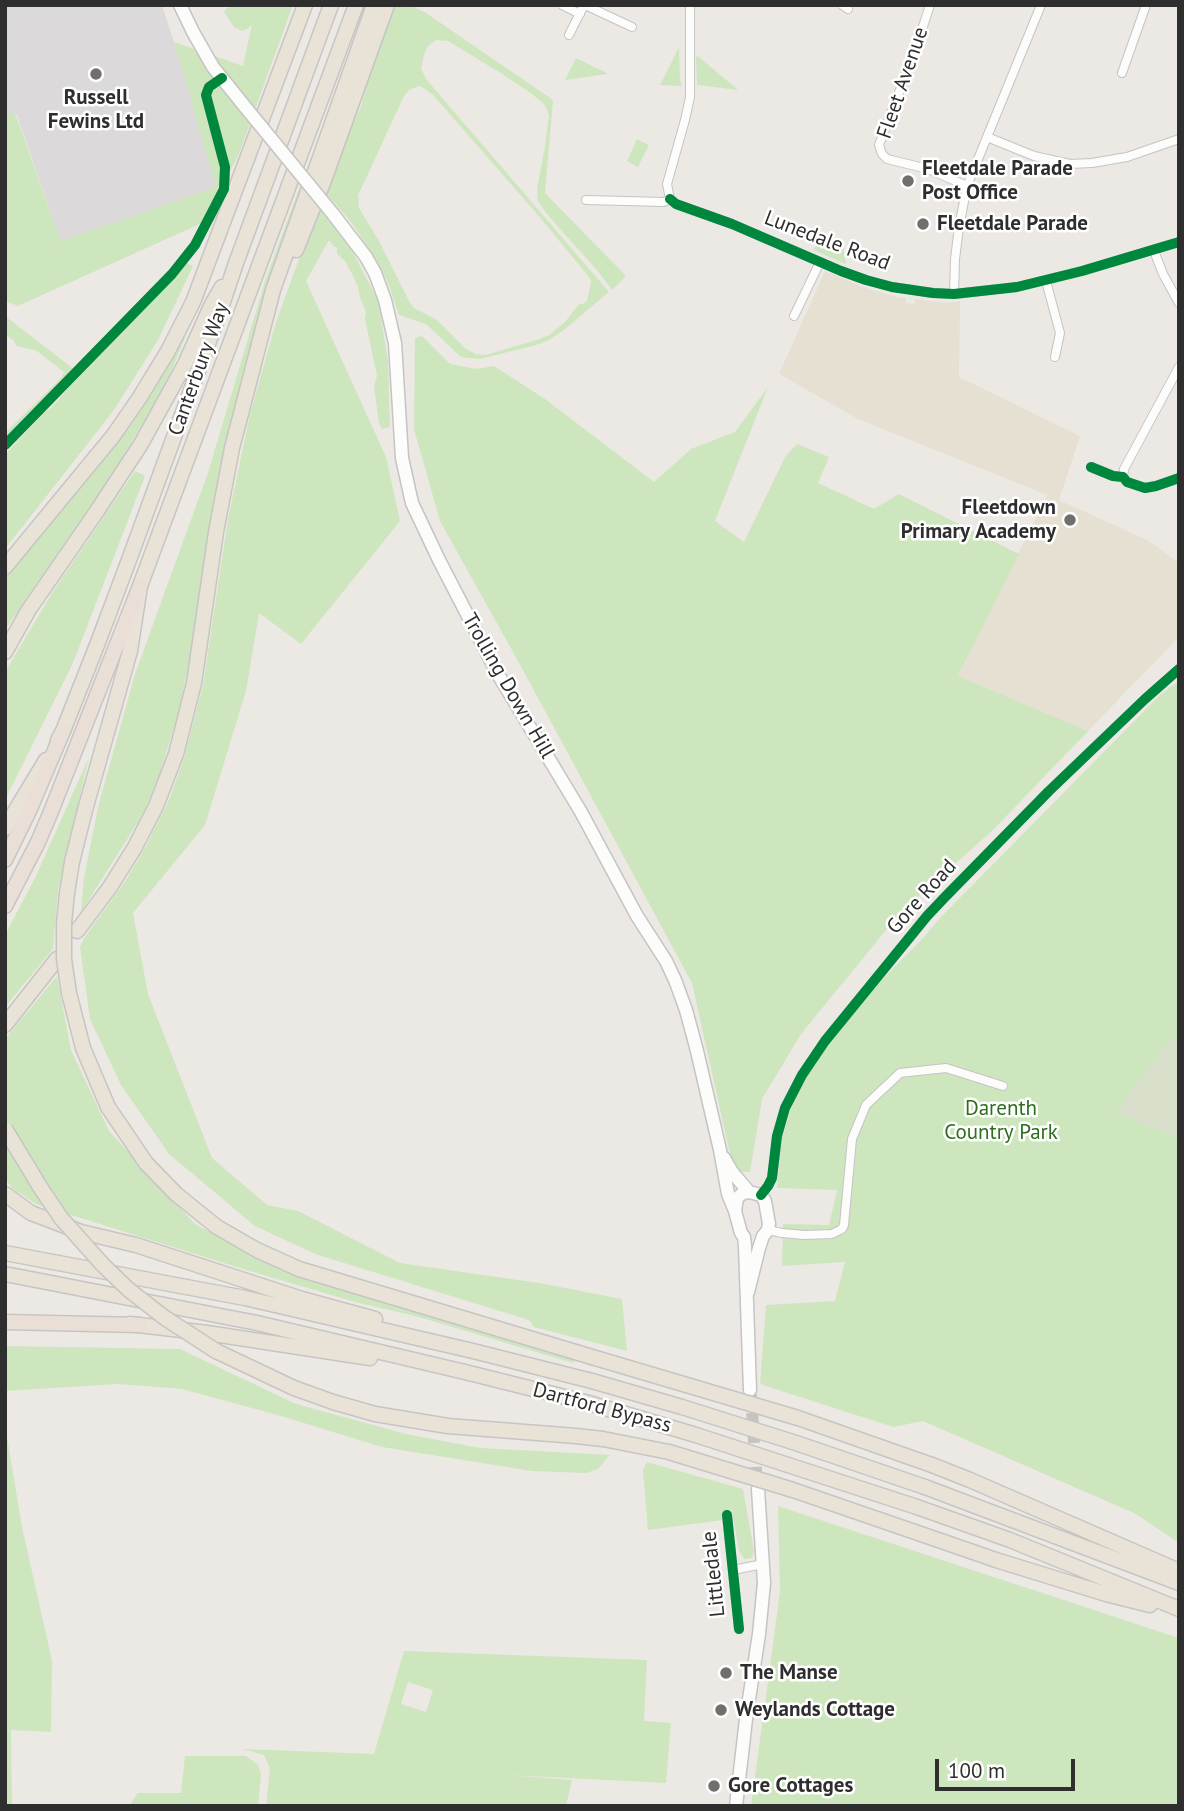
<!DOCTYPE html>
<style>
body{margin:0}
#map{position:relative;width:1184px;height:1811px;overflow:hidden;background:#ece8e4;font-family:"PT Sans",sans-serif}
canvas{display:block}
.frame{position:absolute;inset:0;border:7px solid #2e2e2e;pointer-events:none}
.scale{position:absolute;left:935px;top:1759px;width:140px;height:32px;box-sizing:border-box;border:4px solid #2e2e2e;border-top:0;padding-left:9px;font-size:21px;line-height:24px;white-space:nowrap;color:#2e2e2e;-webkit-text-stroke:5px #fff;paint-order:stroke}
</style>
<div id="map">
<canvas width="1184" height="1811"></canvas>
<div class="frame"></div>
<div class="scale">100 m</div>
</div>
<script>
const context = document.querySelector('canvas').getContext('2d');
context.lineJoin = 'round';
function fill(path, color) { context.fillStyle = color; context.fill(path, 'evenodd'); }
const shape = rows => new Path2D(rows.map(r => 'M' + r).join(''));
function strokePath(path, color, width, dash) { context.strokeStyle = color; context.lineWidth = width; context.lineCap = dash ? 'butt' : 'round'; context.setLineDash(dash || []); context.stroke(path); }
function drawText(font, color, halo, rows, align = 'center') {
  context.font = font + ' "PT Sans",sans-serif'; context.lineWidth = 5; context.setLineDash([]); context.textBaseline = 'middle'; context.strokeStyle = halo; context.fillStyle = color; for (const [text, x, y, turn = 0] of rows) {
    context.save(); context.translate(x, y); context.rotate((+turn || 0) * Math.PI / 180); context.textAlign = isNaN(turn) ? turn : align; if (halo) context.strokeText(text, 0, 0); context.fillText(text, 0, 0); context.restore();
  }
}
fill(shape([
 [5,5,162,5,220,186,61,241,16,113,5,113]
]), '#dcd9db');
fill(shape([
 [825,271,860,286,896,297,906,298,906,303,914,304,915,299,946,303,960,301,959,377,1080,436,1059,500,1149,541,1179,563,1179,637,1088,731,958,677,1047,495,858,419,779,374]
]), '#e6e0d3');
fill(shape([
 [235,5,293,5,239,154,204,222,18,306,5,301,5,113,15,113,61,241,216,187,174,42,243,66,252,24,249,28,242,31,234,27,224,12,226,9],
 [390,5,410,5,426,13,553,100,545,193,626,276,612,290,596,269,546,213,538,201,537,189,545,146,549,115,545,105,532,94,499,72,448,41,436,40,428,46,425,52,421,68,426,79,609,292,565,329,549,340,536,345,480,359,461,357,426,324,399,315,389,285,377,261,351,222,326,193,348,134,360,109],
 [419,86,424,88,433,95,537,214,590,278,591,282,587,301,583,304,579,304,565,322,549,335,537,340,485,355,476,354,466,349,437,320,414,308,410,303,379,241,359,208,358,195,360,191,404,96,409,90],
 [679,47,680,81,682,86,660,85],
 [696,56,699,57,738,90,697,85],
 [576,58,607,73,607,74,565,80],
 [637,139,649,145,638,167,627,161],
 [300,186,304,191,274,275,243,371,220,470,202,572,192,648,179,711,157,783,140,819,81,912,84,878,98,807,135,674,208,473,265,281],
 [318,207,351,249,381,306,381,318,388,361,390,427,382,429,379,424,374,386,377,376,365,319,366,312,360,298,358,287,352,274,345,261,337,254,337,247,334,247,329,240,306,281,386,457,400,521,301,644,259,613,246,691,205,825,133,913,148,994,212,1158,267,1205,298,1211,400,1263,539,1283,622,1299,627,1351,534,1327,529,1320,315,1254,255,1226,169,1154,121,1085,90,1019,80,947,84,938,124,883,145,848,169,800,184,758,203,685,228,519,250,414,276,322],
 [824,235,833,243,843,246,846,264,813,250],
 [187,263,193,266,158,340,114,410,5,549,5,455,43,413,51,408,67,390,73,380,165,284,174,278],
 [5,316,75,370,5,440,5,433,61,378,64,372,37,351,17,346,13,340,5,334],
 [194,316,173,367,155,403,110,478,5,630,5,578,97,467,130,424,161,377],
 [422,336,450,364,477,369,494,366,545,399,654,482,691,449,735,432,768,387,715,521,744,542,785,457,797,444,829,457,818,483,874,509,899,494,1019,554,958,676,1088,731,993,830,900,913,801,1034,762,1099,750,1172,734,1172,692,983,518,661,440,521,414,429,415,338],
 [135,471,145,476,73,663,5,800,5,672,52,593],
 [1179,681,1179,1543,1136,1514,923,1421,893,1427,760,1384,766,1305,835,1301,845,1262,782,1266,783,1224,829,1225,837,1190,777,1188,782,1138,796,1092,840,1028,882,980,923,938,939,919,1162,693],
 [89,757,58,890,53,949,5,1007,5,935,36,876],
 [57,976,71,1050,109,1131,195,1224,269,1263,341,1290,575,1359,573,1363,419,1317,355,1302,243,1269,36,1204,12,1188,5,1178,5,1039],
 [5,1346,180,1349,296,1404,406,1434,480,1448,610,1455,598,1469,586,1473,532,1471,382,1447,281,1416,182,1389,118,1384,5,1391],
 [5,1425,22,1527,52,1661,51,1732,11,1730,12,1806,5,1806],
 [647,1462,743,1489,754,1551,752,1558,744,1559,739,1551,732,1510,723,1511,723,1520,648,1530,643,1470],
 [778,1506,1179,1638,1179,1806,751,1806,780,1592],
 [404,1651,647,1660,644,1721,671,1723,666,1783,508,1775,572,1780,566,1806,266,1806,270,1768,264,1755,243,1749,374,1754],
 [408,1682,433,1690,426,1712,401,1704],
 [185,1756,246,1756,258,1765,261,1774,258,1806,129,1806,138,1793,181,1793]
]), '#cee6be');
fill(shape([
 [1170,1038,1179,1045,1179,1139,1116,1113]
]), '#d8e0cc');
strokePath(shape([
 [751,1395,757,1485]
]), '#c6c3c0', 12, [12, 6]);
const minor = shape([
 [562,5,580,14],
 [585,5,632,27],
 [842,5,848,9],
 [930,5,916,48,879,145,882,154,887,159,928,169,967,186],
 [569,35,584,5],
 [1122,73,1146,5],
 [987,137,1034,156,1070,164,1092,163,1127,157,1179,139],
 [670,199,676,204,732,224,841,271,866,280,892,287,933,293,954,294,1017,287,1082,271,1179,242],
 [670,199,667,184,685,120,690,97,690,5],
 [586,200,664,202,670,199],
 [1154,251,1163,274,1179,303],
 [1046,281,1060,333,1055,357],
 [954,294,955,259,959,227,967,186,1041,5],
 [794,316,820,262],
 [5,445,172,274,195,245,224,189,225,167,206,95,209,87,222,78],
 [1091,467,1113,476,1123,477,1127,482,1145,488,1156,486,1179,478],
 [1123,477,1124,469,1179,367],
 [761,1195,768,1186,772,1178,777,1136,785,1108,802,1075,825,1041,927,916,945,897,1049,791,1145,699,1179,669],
 [768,1230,782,1233,804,1235,832,1234,842,1229,844,1225,852,1139,866,1105,900,1073,946,1068,1003,1086],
 [727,1515,739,1629],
 [733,1570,763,1564]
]);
const secondary = shape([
 [180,5,193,32,213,67,246,108],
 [333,214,366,257,375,273,385,300,395,343,402,458,412,503,439,560,499,676,581,812,637,916,666,961,675,980,686,1010,697,1051,720,1150,728,1194,735,1211],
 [724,1158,732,1172,749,1192],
 [748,1292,759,1248,763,1236,768,1230,769,1224,765,1201,761,1195,749,1192,743,1193,737,1198,735,1211,741,1233,744,1237,745,1246,750,1390],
 [736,1806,746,1719,759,1634,764,1583,758,1489]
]);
const trunk = shape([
 [296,250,323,183,387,5],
 [5,567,113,436,140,397,168,351,193,302,305,5],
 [5,652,28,611,97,511,141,444,185,364,212,304,222,287],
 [58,740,63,731,97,645,129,560,220,311,236,263,331,5],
 [5,828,46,760],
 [67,893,72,862,85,810,130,651,140,586,356,5],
 [77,931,110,887,135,847,156,806,176,754,194,683,216,532,232,448,273,290,374,5],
 [69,993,83,1048,108,1107,146,1163,176,1194,217,1227,257,1250,299,1269,592,1357],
 [5,1025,57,959],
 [5,1194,31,1213,81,1232,136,1245,302,1299,375,1319],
 [5,1253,245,1298,473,1351,592,1381],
 [5,1274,257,1323,465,1372,585,1402],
 [130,1324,207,1333,370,1358],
 [216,1351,294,1388,333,1402,375,1414,448,1426,576,1436],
 [932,1465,970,1480,1179,1571],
 [925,1487,1179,1583],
 [917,1507,1010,1540,1179,1609],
 [918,1533,996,1560,1106,1594,1150,1605]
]);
const motorway = shape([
 [5,860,29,811,63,731],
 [5,906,38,842,50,814,140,586],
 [5,1322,140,1325]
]);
strokePath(minor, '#c5c4c5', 10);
strokePath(secondary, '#c5c4c5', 15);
strokePath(trunk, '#c6c5c4', 17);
strokePath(motorway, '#c6c5c4', 17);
strokePath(minor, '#fcfcfb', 8);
strokePath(secondary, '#fcfcfb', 12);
strokePath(trunk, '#e9e2d6', 14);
strokePath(motorway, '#eadfd6', 14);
const secondaryBridge = shape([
 [246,108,333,214]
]);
const trunkBridge = shape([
 [67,893,64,923,64,959,69,993],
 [5,1129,42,1190,61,1218,103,1265,129,1290,165,1318,216,1351],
 [592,1357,798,1418,932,1465],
 [592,1381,682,1407,796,1443,925,1487],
 [585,1402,696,1435,917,1507],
 [576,1436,603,1439,669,1452,793,1490,918,1533]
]);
strokePath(secondaryBridge, '#c5c4c5', 15, []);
strokePath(trunkBridge, '#c6c5c4', 17, []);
strokePath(secondaryBridge, '#fcfcfb', 12);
strokePath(trunkBridge, '#e9e2d6', 14);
strokePath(shape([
 [670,199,676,204,732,224,841,271,866,280,892,287,933,293,954,294,1017,287,1082,271,1179,242],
 [5,445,172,274,195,245,224,189,225,167,206,95,209,87,222,78],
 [1091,467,1113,476,1123,477,1127,482,1145,488,1156,486,1179,478],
 [761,1195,768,1186,772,1178,777,1136,785,1108,802,1075,825,1041,927,916,945,897,1049,791,1145,699,1179,669],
 [727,1515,739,1629]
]), '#00873e', 10);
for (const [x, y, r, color] of [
 [96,74,7,"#706f6e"],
 [908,181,7,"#706f6e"],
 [923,224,7,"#706f6e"],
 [1070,520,7,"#706f6e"],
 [726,1673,7,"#706f6e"],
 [721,1710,7,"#706f6e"],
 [714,1786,7,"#706f6e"]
]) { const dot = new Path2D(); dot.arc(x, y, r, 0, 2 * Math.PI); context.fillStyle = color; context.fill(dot); strokePath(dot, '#fff', 2.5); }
drawText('21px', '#2e2e2e', '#fff', [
 ["Fleet Avenue",903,83,-71],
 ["Lunedale Road",827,241,21],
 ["Canterbury Way",199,369,-70],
 ["Trolling Down Hill",508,686,60],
 ["Gore Road",922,897,-48],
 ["Dartford Bypass",602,1408,15],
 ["Littledale",714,1574,-96]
]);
drawText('bold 21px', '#2e2e2e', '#fff', [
 ["Russell",96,98,"center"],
 ["Fewins Ltd",96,122,"center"],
 ["Fleetdale Parade",922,169],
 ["Post Office",922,193],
 ["Fleetdale Parade",937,224],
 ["Fleetdown",1056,508,"right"],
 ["Primary Academy",1056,532,"right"],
 ["The Manse",740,1673],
 ["Weylands Cottage",735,1710],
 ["Gore Cottages",728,1786]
], 'left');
drawText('21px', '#2c6e1b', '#fff', [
 ["Darenth",1001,1109],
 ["Country Park",1001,1133]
]);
</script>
